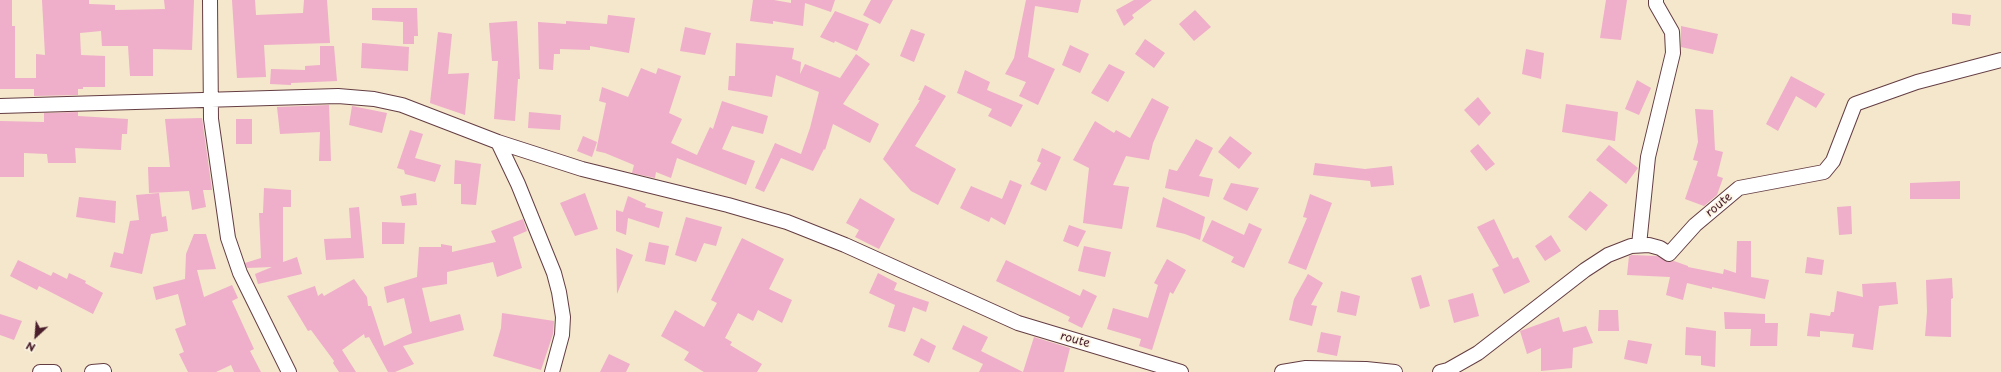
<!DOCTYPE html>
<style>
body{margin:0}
#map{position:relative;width:2001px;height:372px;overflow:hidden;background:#f4e7cc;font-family:"Playpen Sans",sans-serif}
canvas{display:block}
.north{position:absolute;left:16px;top:316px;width:40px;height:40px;-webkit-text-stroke:3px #fcf5e5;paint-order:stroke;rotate:206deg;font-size:11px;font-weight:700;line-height:16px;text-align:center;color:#4a1f2b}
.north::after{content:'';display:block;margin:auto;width:14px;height:18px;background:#4a1f2b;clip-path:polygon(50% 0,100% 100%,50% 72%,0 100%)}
</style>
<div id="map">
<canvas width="2001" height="372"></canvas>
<div class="north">N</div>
</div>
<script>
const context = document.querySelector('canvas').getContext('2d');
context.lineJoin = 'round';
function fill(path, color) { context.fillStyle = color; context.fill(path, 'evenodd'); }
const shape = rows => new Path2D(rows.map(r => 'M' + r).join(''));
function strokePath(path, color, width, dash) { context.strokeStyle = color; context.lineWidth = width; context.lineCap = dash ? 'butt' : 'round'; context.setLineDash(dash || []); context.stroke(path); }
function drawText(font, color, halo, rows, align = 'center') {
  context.font = font + ' "Playpen Sans",sans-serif'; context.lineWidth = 3.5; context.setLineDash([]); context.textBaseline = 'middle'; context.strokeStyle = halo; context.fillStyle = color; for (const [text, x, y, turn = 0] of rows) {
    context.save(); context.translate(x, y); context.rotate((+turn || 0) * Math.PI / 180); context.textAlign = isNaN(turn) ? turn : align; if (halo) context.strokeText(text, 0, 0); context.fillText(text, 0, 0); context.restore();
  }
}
fill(shape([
 [0,0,12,0,12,26,15,26,15,78,36,78,36,54,45,55,42,0,89,0,89,4,115,5,115,10,165,9,164,0,194,0,192,50,153,49,153,76,130,76,128,46,102,46,101,31,80,33,81,55,105,56,105,87,83,87,83,89,78,89,78,95,34,96,34,89,0,89],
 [232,0,255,0,256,15,303,13,304,0,327,0,330,43,264,45,266,77,237,78],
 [753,0,774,0,791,3,791,0,835,0,831,12,805,3,803,26,773,21,773,24,750,21],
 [871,0,893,0,880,24,863,15],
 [1026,0,1035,0,1035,4,1035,0,1081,0,1078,13,1035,6,1028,57,1055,69,1038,105,1019,96,1026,82,1005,74,1014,58],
 [1134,0,1152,0,1132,15,1134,18,1124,26,1116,10],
 [1606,0,1627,0,1621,40,1600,38],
 [372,8,417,8,418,36,414,36,414,44,403,44,403,22,372,20],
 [1195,10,1211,27,1194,41,1179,24],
 [835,11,869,24,857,51,835,41,834,43,820,37],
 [1952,13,1971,15,1970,26,1952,24],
 [608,15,635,18,629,53,590,46,590,50,560,49,560,54,554,54,553,70,539,69,538,22,566,24,566,21,607,24],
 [517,21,520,79,518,79,515,121,494,119,498,61,492,61,489,23],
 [1681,26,1718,34,1713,54,1681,47],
 [685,27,711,33,705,55,680,51],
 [911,29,925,34,914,62,900,56],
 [438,32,452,34,448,74,469,73,465,115,430,103],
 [1145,39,1165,53,1154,68,1135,54],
 [362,43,409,47,408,71,361,68],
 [736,43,794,48,792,59,801,62,800,74,805,64,840,78,856,54,870,64,843,104,879,124,870,143,833,124,825,150,824,149,813,171,781,158,764,192,755,188,775,143,801,154,810,128,819,92,776,75,772,97,728,90,729,76,735,76],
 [1070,45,1089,54,1080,73,1062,65],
 [320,46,334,46,337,81,291,83,291,85,270,84,271,69,305,70,305,66,320,65],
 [1526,49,1544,53,1541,79,1522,74],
 [1109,64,1125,72,1108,102,1091,93],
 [641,68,656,74,658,68,681,76,669,113,682,119,671,143,697,155,710,127,713,129,722,101,768,116,763,134,732,126,722,149,755,161,746,185,677,158,671,178,656,172,655,178,632,173,634,165,605,153,596,151,606,103,599,101,602,87,628,97],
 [965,70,990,82,987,90,1023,105,1011,127,988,116,992,109,957,93],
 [1791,76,1825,94,1816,108,1796,96,1778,131,1766,124],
 [1637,80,1651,88,1639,115,1625,109],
 [925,85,946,96,915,146,956,169,938,205,911,191,883,159,920,100,918,100],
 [1478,97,1491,113,1479,126,1464,110],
 [1152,98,1169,107,1153,143,1149,160,1126,156,1113,185,1129,187,1122,229,1083,223,1089,168,1073,160,1095,121,1114,133,1116,130,1130,138],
 [1566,104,1618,112,1615,141,1562,132],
 [329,105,331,161,319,161,320,132,280,134,277,107],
 [352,106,387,113,382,133,349,125],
 [1695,109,1713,110,1715,150,1723,152,1717,176,1723,178,1717,195,1704,206,1685,199,1698,161,1693,160,1698,142],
 [78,112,78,116,128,119,127,134,122,134,121,150,75,148,76,163,48,163,47,154,24,153,24,177,0,177,0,121,44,122,44,113],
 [529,112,561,115,560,130,528,128],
 [202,118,212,190,203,190,206,207,192,210,189,191,149,193,148,167,170,167,165,119],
 [236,119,252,119,252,144,236,144],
 [410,130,423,134,415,158,441,165,435,182,405,174,404,170,397,168],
 [583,136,597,142,592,157,577,151],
 [1230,136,1252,153,1239,169,1218,152],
 [1196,139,1213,148,1199,176,1213,179,1209,197,1165,188,1169,169,1177,171],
 [1478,144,1495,164,1486,171,1470,151],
 [1609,145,1638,168,1626,184,1596,160],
 [1042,148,1061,157,1046,191,1030,184,1041,163,1037,161],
 [455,160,481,164,476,205,461,204,461,184,454,184],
 [1315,163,1365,169,1392,166,1394,185,1371,187,1370,181,1313,175],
 [1010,180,1022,185,1005,225,991,217,989,222,960,208,971,186,1002,199],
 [1960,181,1960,199,1910,199,1910,183],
 [1231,183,1259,188,1247,211,1223,199],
 [264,188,291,190,291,207,283,207,283,262,297,257,302,274,258,284,255,274,272,267,247,268,245,263,261,258,259,213,263,213],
 [1590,191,1608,205,1586,231,1568,217],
 [159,193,162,217,166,216,168,231,151,234,142,274,110,267,114,252,123,254,130,221,139,220,136,195],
 [416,193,417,205,402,206,400,196],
 [585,193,598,229,575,236,560,203],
 [1310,194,1332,203,1306,270,1288,263,1307,218,1303,217],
 [628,196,646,204,645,207,663,212,659,228,628,218,626,235,616,231,616,210,623,212],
 [79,197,116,201,115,223,76,217],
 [1163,197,1205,217,1200,240,1185,234,1156,227],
 [860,198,895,219,879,249,855,237,859,230,846,223],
 [1851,206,1852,234,1839,235,1837,207],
 [359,207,364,258,326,260,324,239,351,238,349,208],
 [686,217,722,227,716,246,704,243,696,262,675,255],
 [523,219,527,231,513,237,522,268,497,277,493,262,447,272,447,284,422,288,430,322,460,314,464,330,403,346,414,364,395,372,388,372,369,337,365,338,364,334,342,350,356,372,339,372,333,363,334,361,311,330,308,331,287,296,315,286,318,296,322,293,324,296,354,279,367,297,368,306,371,306,384,346,412,333,404,298,387,303,384,287,417,277,419,247,441,247,441,244,452,246,452,252,496,242,491,231],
 [1494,219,1513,259,1518,257,1530,282,1504,294,1492,269,1499,266,1477,227],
 [1212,220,1244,235,1249,223,1262,229,1244,268,1231,262,1234,257,1202,241],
 [382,222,405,223,404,244,382,244],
 [1069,225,1086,231,1078,247,1063,241],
 [194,234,206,234,216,269,197,270,204,297,232,285,238,298,232,301,254,349,250,351,261,372,234,372,231,365,216,372,188,372,179,354,184,352,175,329,186,325,178,294,156,300,153,287,185,279,186,254],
 [1551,235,1561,251,1545,261,1535,246],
 [742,238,784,259,769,289,792,300,782,323,758,310,753,321,738,313,725,338,732,342,730,345,762,364,757,372,704,372,684,360,689,352,661,336,675,310,704,327,717,303,711,300],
 [1737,241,1751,241,1751,277,1769,280,1765,299,1712,287,1712,289,1687,283,1683,300,1666,295,1670,277,1627,275,1629,256,1632,255,1657,256,1668,262,1674,261,1688,266,1688,267,1723,274,1724,269,1736,273],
 [649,242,669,246,665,265,645,261],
 [1084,246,1111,252,1105,277,1078,271],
 [616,248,633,255,617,294],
 [1807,257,1824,260,1822,275,1805,273],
 [1167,259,1186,270,1173,294,1170,292,1152,350,1139,346,1141,339,1107,329,1113,308,1148,318,1158,285,1154,283],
 [18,260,51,276,53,272,67,279,69,273,86,281,85,283,103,293,93,314,39,286,37,290,10,276],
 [1006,260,1080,296,1083,289,1097,296,1082,328,1068,321,1070,317,996,281],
 [878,273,897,283,894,290,929,302,926,312,913,307,905,332,888,327,895,305,869,293],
 [1308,274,1323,283,1311,305,1317,306,1312,326,1289,320,1294,299],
 [1421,275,1430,306,1420,309,1411,278],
 [1952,278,1953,298,1951,299,1951,337,1925,336,1927,312,1926,280],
 [1896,282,1898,304,1879,306,1873,350,1852,347,1854,334,1820,331,1820,337,1807,336,1810,313,1830,316,1831,312,1834,312,1837,291,1863,297,1862,284],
 [1341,291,1360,296,1356,316,1337,312],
 [1473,293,1479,316,1454,323,1448,300],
 [1599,310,1618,310,1619,331,1598,331],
 [1724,312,1765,314,1765,323,1778,323,1777,346,1750,346,1751,329,1725,329],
 [502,313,554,321,553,334,541,370,493,356,501,328],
 [0,314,22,321,14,340,0,335],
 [1559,317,1563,332,1586,326,1593,343,1573,348,1572,368,1541,371,1541,348,1527,354,1520,331],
 [963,325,988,337,981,351,1023,372,1034,337,1070,348,1064,372,979,372,983,364,952,349],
 [1686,327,1716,331,1715,367,1701,365,1701,356,1685,355],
 [1321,332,1341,336,1337,356,1317,352],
 [921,338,936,346,929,363,913,355],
 [1628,340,1652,344,1647,364,1624,359],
 [609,354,630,364,626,372,600,372]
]), '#efaec9');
const minor = shape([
 [210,0,211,119,228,238,240,273,289,372],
 [0,106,338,96,374,99,402,105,498,142,582,169,728,205,787,222,845,245,1018,323,1181,372],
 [498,142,518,184,554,273,559,292,563,317,562,335,552,372],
 [1639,245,1648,157,1673,53,1672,32,1656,4,1656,0],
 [40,372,54,372],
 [92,372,104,371],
 [1282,372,1306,368,1366,369,1395,372],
 [1440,372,1448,370,1478,353,1585,270,1608,255,1631,246,1649,245,1660,248,1669,254,1695,225,1739,188,1824,172,1833,161,1855,104,1917,82,2001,60]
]);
strokePath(minor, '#643d43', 16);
strokePath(minor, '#fff', 14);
drawText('12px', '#4a1f2b', '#fcf5e5', [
 ["route",1719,205,-40],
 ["route",1075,340,16]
]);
</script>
